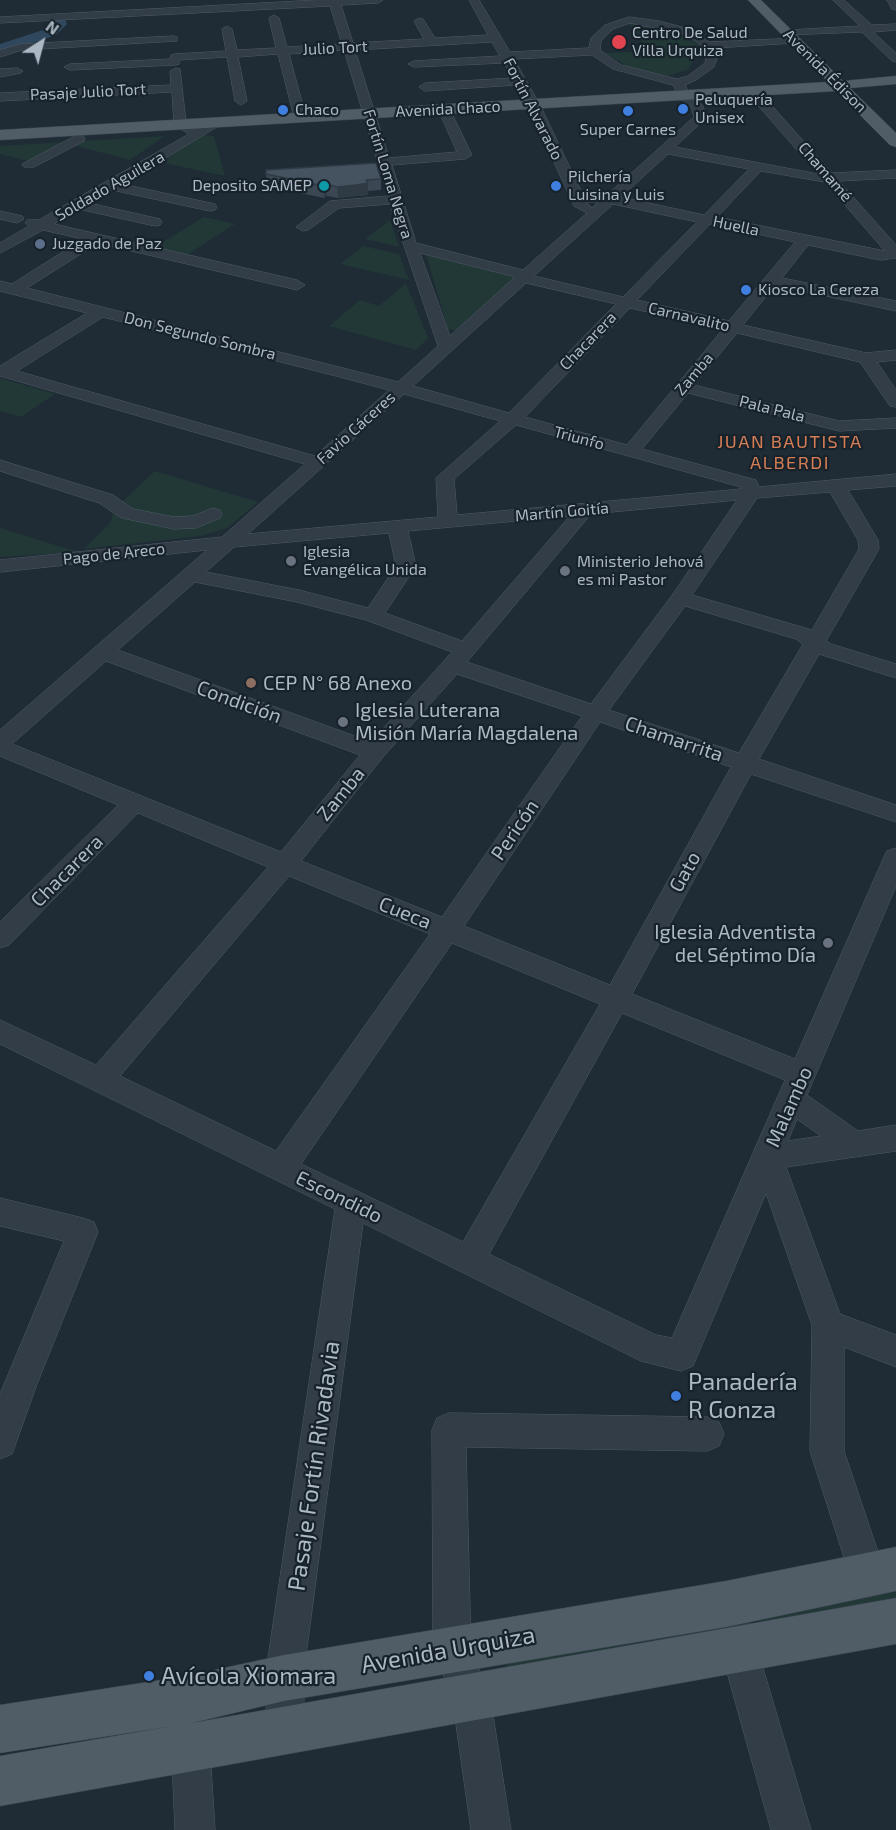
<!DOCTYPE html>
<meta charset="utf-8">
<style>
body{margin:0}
#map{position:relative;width:896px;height:1830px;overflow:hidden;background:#1f2c36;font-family:"Exo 2",sans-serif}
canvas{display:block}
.north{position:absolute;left:12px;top:12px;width:60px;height:60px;-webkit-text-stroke:4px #18222b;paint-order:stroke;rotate:36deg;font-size:16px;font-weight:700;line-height:24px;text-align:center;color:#acb8c4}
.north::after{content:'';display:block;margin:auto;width:21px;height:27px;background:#acb8c4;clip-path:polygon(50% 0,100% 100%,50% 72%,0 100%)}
</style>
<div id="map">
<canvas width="896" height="1830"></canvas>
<div class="north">N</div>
</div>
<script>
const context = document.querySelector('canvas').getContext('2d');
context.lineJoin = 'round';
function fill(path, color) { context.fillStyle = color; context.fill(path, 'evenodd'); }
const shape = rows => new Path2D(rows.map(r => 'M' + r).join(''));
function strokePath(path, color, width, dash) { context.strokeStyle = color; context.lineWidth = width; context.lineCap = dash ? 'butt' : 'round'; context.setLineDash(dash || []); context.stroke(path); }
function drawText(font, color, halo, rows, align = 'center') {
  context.font = font + ' "Exo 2",sans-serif'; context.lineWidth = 4.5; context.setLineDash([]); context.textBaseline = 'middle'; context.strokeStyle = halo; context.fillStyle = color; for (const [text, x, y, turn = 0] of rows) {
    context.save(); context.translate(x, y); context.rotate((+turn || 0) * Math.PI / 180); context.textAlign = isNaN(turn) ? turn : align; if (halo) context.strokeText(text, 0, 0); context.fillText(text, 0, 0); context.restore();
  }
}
fill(shape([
 [637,22,674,31,700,45,689,69,669,76,630,68,605,53,650,51,628,23],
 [203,135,214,136,225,176,159,162],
 [165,136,130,160,73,145,36,163,0,154,0,146],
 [204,217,235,224,185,256,153,248],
 [390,220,399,247,365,239],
 [363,246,399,254,409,280,340,264],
 [426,254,518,278,456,331,448,329],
 [406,283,428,338,416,350,329,326,360,300,379,306],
 [0,378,55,394,21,417,0,411],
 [155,471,258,502,227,528,201,536,84,549,110,523,114,509],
 [0,528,78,552,0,557],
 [896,1592,896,1601,760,1624,758,1616],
 [702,1623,704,1632,507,1668,506,1659]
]), '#213837');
fill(shape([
 [59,16,64,17,67,24,56,35,0,54,0,44,46,29,52,23,54,17,59,16]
]), '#30485d');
const minor = shape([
 [318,0,383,0,378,3,341,5,353,43,424,39,414,21,419,18,423,19,435,38,488,35,469,0,479,0,510,52,589,48,591,38,605,25,629,17,659,21,689,29,709,42,798,38,800,40,794,43,715,48,719,53,714,67,696,80,685,85,689,93,703,106,706,118,675,147,818,174,748,94,748,88,752,87,756,88,832,173,896,170,896,178,839,181,896,245,896,258,880,260,808,245,782,278,896,301,896,311,775,285,743,325,866,353,896,350,896,360,877,362,896,390,896,407,890,406,860,362,737,333,694,385,839,421,896,418,896,428,839,431,688,393,642,449,756,480,759,487,896,474,896,486,848,490,878,540,879,549,826,641,831,644,896,664,896,678,819,654,759,759,896,805,896,822,751,774,632,994,795,1059,884,857,887,851,896,848,896,886,807,1095,858,1131,896,1125,896,1151,786,1167,840,1314,896,1335,896,1367,844,1347,844,1451,885,1573,880,1586,867,1591,854,1586,849,1573,810,1451,812,1325,766,1193,693,1366,681,1371,641,1361,363,1223,303,1678,305,1729,300,1743,286,1748,272,1743,267,1729,265,1678,335,1209,0,1044,0,1020,96,1065,268,867,138,813,9,945,0,948,0,922,118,805,0,756,0,730,207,550,0,572,0,560,222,537,305,464,0,376,0,366,87,313,0,291,0,281,12,284,83,239,43,230,0,253,0,243,29,226,25,223,27,220,39,220,189,134,174,125,172,92,0,101,0,93,171,85,170,71,176,68,180,69,186,123,198,129,215,119,223,119,225,122,122,184,215,204,217,207,215,210,210,211,112,190,89,203,160,219,162,222,160,225,155,226,78,209,54,224,297,280,305,285,297,290,98,243,27,288,398,382,438,346,390,204,339,208,308,230,303,231,296,227,330,201,388,196,344,50,289,54,306,117,300,121,294,117,278,54,238,57,247,101,241,105,235,101,227,57,179,60,179,64,175,65,70,70,64,67,70,64,170,59,171,55,175,54,226,51,222,29,227,26,232,29,237,50,276,48,269,18,274,15,279,18,287,47,342,44,330,6,0,23,0,17,318,0],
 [630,23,681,33,699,43,707,53,705,63,688,76,677,79,621,65,600,50,601,41,613,29,630,23],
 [492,42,500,56,414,61,408,64,414,67,504,63,513,78,425,83,419,87,425,91,516,85,529,107,574,206,587,213,523,270,416,243,392,165,465,159,472,155,453,116,447,112,441,116,457,152,389,158,355,50,492,42],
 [592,55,613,69,673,85,680,98,691,107,694,117,607,195,582,193,541,107,514,59,592,55],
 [668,154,749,169,704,215,621,197,668,154],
 [761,171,825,182,885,251,717,217,761,171],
 [586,202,598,202,592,208,586,202],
 [613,204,697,222,623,297,534,276,613,204],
 [710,224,795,242,729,321,637,300,710,224],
 [420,253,512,276,514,278,450,336,420,253],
 [526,283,616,304,509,413,413,386,526,283],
 [630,308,723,329,627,445,525,417,630,308],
 [103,317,340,377,389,390,315,456,17,371,103,317],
 [404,394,500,421,436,478,438,517,248,534,404,394],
 [516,425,741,487,741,489,457,515,454,479,516,425],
 [830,492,858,540,859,549,812,630,692,595,757,498,830,492],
 [737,500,673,594,591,704,467,662,591,514,737,500],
 [570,516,462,641,385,613,416,566,408,531,570,516],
 [389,533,396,566,368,608,299,590,206,572,234,547,389,533],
 [195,582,297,602,366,620,452,652,371,742,118,650,195,582],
 [685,606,796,639,803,644,739,753,609,710,685,606],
 [106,661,360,755,281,852,12,744,106,661],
 [457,674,582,716,442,917,301,861,383,757,457,674],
 [600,722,731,767,610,985,464,926,600,722],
 [289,876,430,934,276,1151,120,1076,289,876],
 [452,943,600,1004,463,1242,301,1164,452,943],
 [622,1013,785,1080,672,1338,656,1335,489,1254,622,1013],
 [797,1119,821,1136,788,1141,797,1119],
 [833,0,844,0,872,25,896,24,896,30,873,32,896,53,896,62,892,61,862,32,784,35,782,33,788,30,860,26,833,0],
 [887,0,896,0,896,10,892,9,887,0],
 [173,36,177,37,177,41,22,50,0,57,0,50,21,44,173,36],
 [17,68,23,71,21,73,0,77,0,69,17,68],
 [79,134,85,138,84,141,34,167,24,167,22,164,79,134],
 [0,211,22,216,24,219,17,223,0,219,0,211],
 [0,460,113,495,133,509,174,517,193,516,213,508,220,510,222,514,220,518,196,528,174,529,127,519,120,517,99,503,0,471,0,460],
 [0,1198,83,1218,94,1222,98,1232,37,1384,12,1454,0,1459,0,1394,64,1241,0,1226,0,1198],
 [449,1413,707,1417,719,1422,724,1434,719,1446,707,1451,466,1447,471,1650,490,1696,511,1830,471,1830,452,1696,433,1650,432,1430,437,1418,449,1413],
 [726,1586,739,1591,744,1604,811,1830,771,1830,708,1604,713,1591,726,1586],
 [190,1717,204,1722,209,1736,215,1830,175,1830,171,1736,176,1722,190,1717]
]);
const major = shape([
 [748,0,761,0,843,81,896,76,896,84,850,88,896,133,896,147,890,145,836,91,0,140,0,130,828,82,748,0],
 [896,1547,896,1591,726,1627,284,1701,192,1723,896,1598,896,1644,0,1806,0,1756,173,1726,0,1753,0,1705,187,1676,284,1655,726,1581,896,1547]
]);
strokePath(minor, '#505b65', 1);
strokePath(major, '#3c4650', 1);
fill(minor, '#323d47');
fill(major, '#505d67');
fill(shape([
 [266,174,381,179,381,190,368,191,368,195,356,196,338,198,327,196,324,198,267,186]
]), '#3b4753');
fill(shape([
 [368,183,368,195,338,198,337,187],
 [326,184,327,196,324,198,323,186]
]), '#303a44');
const building = shape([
 [376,163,381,179,366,180,368,183,356,185,337,187,326,184,323,186,266,174,266,170,376,163]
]);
fill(building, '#455361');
strokePath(building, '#303a44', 1.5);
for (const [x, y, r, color] of [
 [619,42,8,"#e0444e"],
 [683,109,6,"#3f7fe0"],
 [283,110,6,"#3f7fe0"],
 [628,111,6,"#3f7fe0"],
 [324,186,6,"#0f9aa8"],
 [556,186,6,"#3f7fe0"],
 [40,244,6,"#5c6f8a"],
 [746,290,6,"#3f7fe0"],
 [291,561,6,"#6b7280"],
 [565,571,6,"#6b7280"],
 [251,683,6,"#8d6e63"],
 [343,722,6,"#6b7280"],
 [828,943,6,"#6b7280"],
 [676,1396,6,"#3f7fe0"],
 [149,1676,6,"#3f7fe0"]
]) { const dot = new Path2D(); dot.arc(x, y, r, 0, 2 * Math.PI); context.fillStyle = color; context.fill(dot); strokePath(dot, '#18222b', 2); }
drawText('16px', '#acb8c4', '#18222b', [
 ["Centro De Salud",632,33],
 ["Villa Urquiza",632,51],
 ["Peluquería",695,100],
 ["Unisex",695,118],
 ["Chaco",295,110],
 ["Super Carnes",628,130,"center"],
 ["Pilchería",568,177],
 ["Luisina y Luis",568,195],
 ["Deposito SAMEP",312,186,"right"],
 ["Juzgado de Paz",52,244],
 ["Kiosco La Cereza",758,290],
 ["Iglesia",303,552],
 ["Evangélica Unida",303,570],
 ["Ministerio Jehová",577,562],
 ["es mi Pastor",577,580]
], 'left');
drawText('16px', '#acb8c4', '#18222b', [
 ["Julio Tort",335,48,-3],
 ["Avenida Édison",825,71,45],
 ["Pasaje Julio Tort",88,92,-3],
 ["Avenida Chaco",448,109,-3],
 ["Fortín Alvarado",533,109,63],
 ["Chamamé",825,172,49],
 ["Fortín Loma Negra",388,174,73],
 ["Soldado Aguilera",110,186,-30],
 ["Huella",736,226,12],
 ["Carnavalito",689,317,13],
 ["Don Segundo Sombra",200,336,14],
 ["Chacarera",588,341,-46],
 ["Zamba",694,374,-50],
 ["Pala Pala",772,409,14],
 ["Favio Cáceres",356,428,-42],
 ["Triunfo",579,438,15],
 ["Martín Goitía",562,512,-5],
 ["Pago de Areco",114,554,-6]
]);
context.letterSpacing = '1.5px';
drawText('18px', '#d57e56', '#18222b', [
 ["JUAN BAUTISTA",790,442],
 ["ALBERDI",790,463]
]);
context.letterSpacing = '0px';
drawText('20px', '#acb8c4', '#18222b', [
 ["CEP N° 68 Anexo",263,683],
 ["Iglesia Luterana",355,710],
 ["Misión María Magdalena",355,733],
 ["Iglesia Adventista",816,932,"right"],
 ["del Séptimo Día",816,955,"right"]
], 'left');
drawText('20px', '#acb8c4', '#18222b', [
 ["Condición",239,702,20],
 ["Chamarrita",674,739,19],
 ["Zamba",341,794,-51],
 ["Pericón",515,830,-56],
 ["Chacarera",67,871,-45],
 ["Gato",685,872,-61],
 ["Cueca",405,913,22],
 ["Malambo",789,1107,-66],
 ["Escondido",339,1197,26]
]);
drawText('24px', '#acb8c4', '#18222b', [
 ["Panadería",688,1382],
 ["R Gonza",688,1410],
 ["Avícola Xiomara",161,1676]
], 'left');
drawText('24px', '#acb8c4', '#18222b', [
 ["Pasaje Fortín Rivadavia",314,1466,-82],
 ["Avenida Urquiza",448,1650,-10]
]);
</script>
